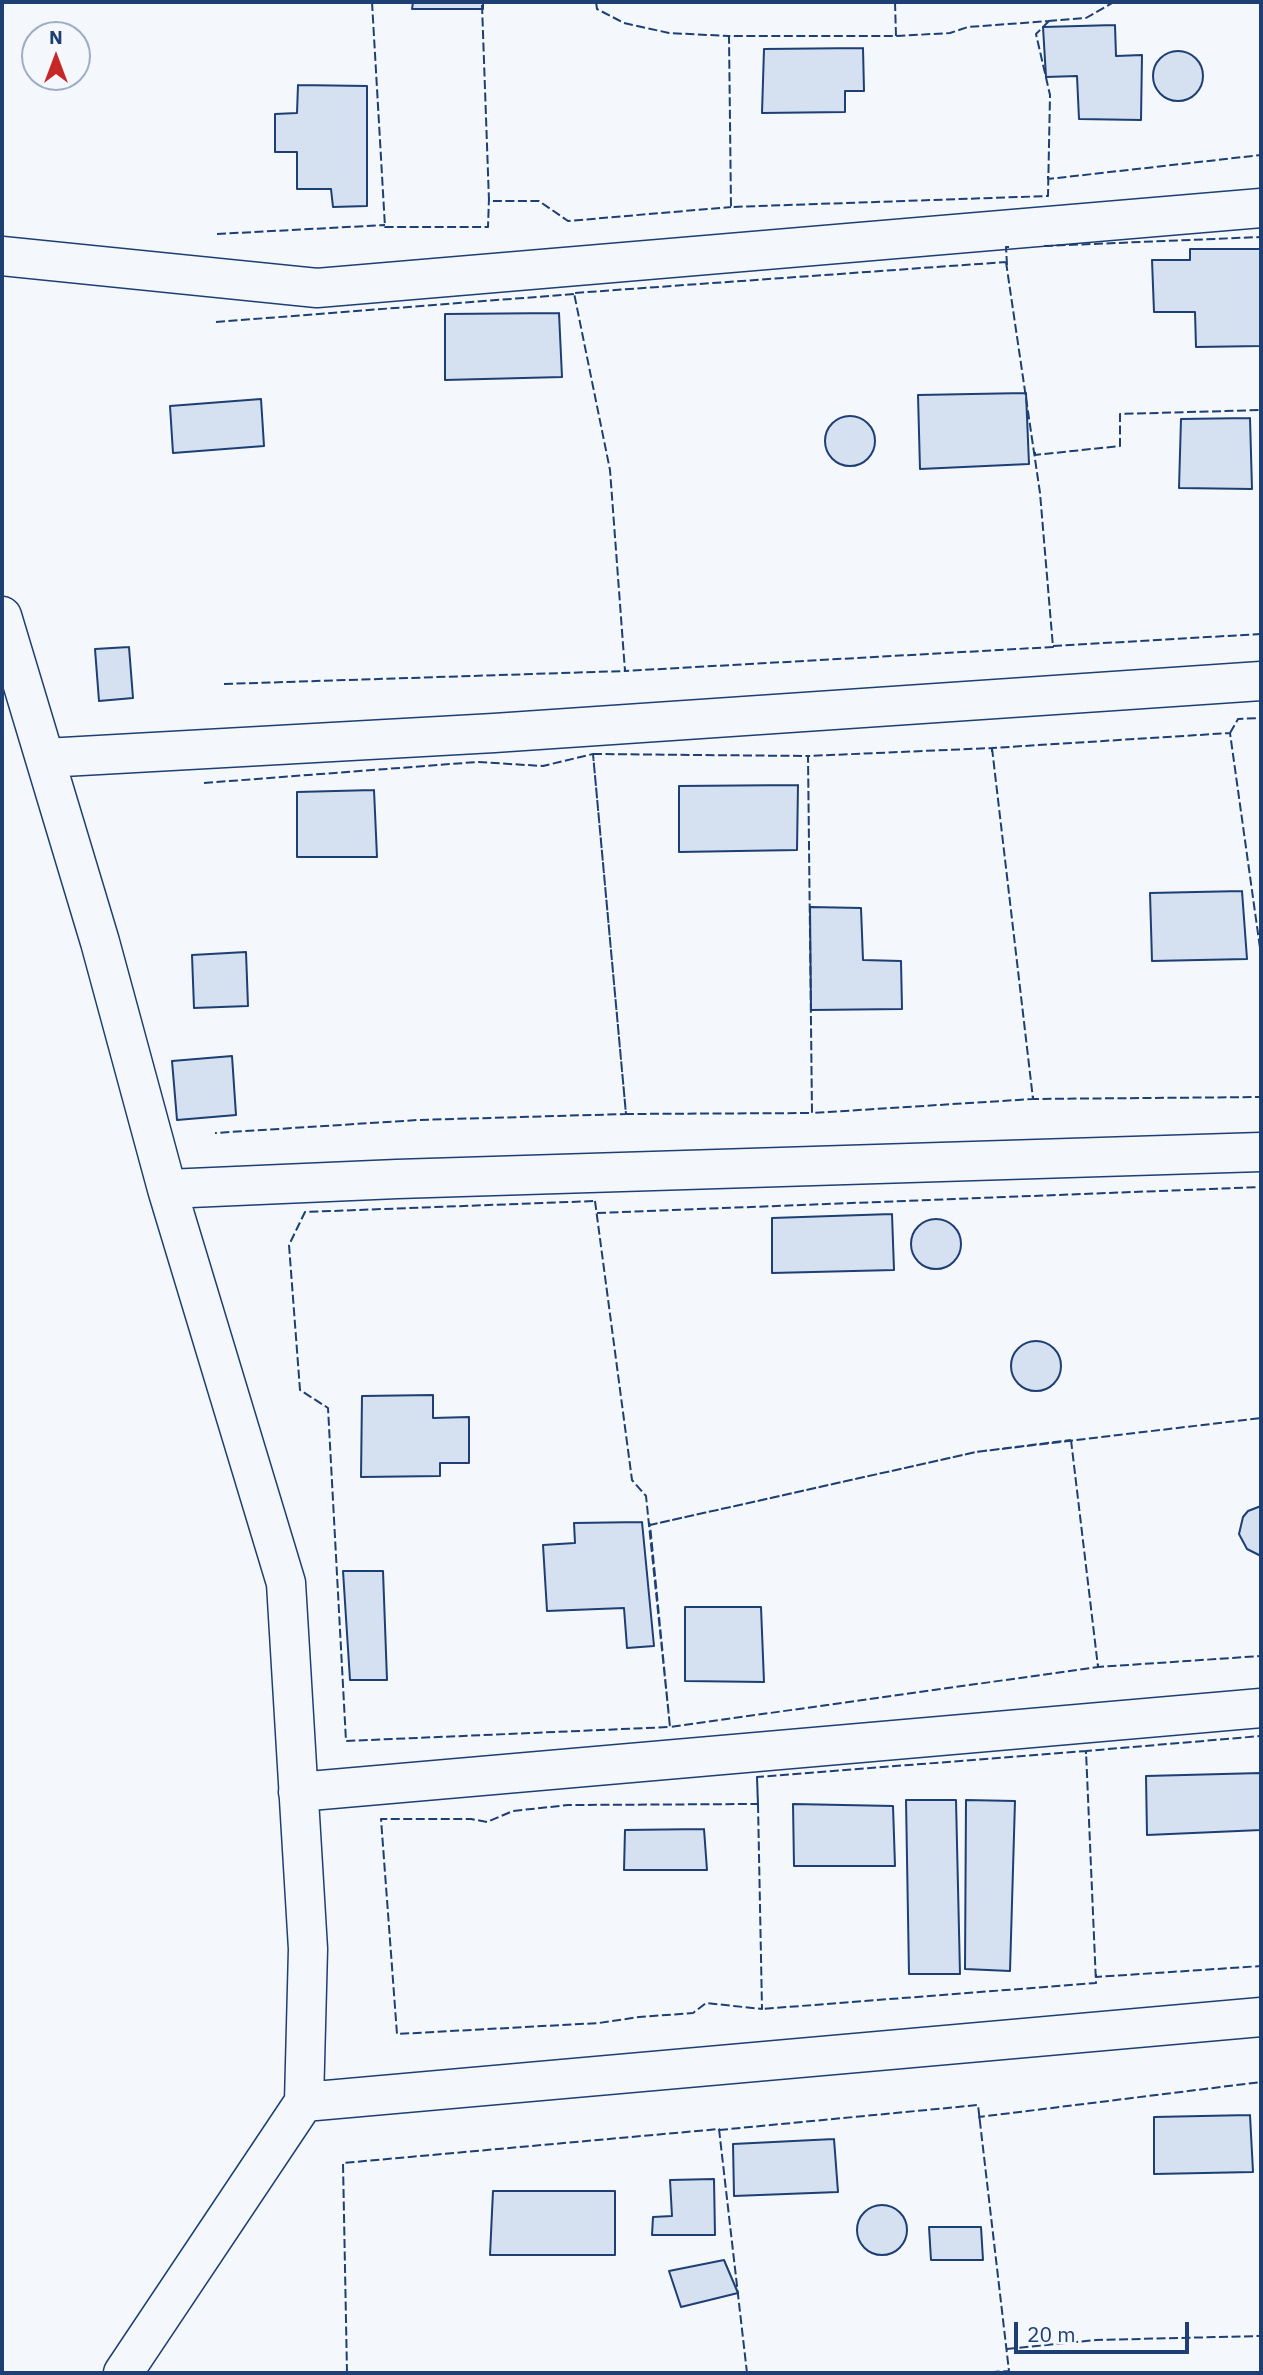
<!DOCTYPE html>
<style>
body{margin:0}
#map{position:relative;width:1263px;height:2375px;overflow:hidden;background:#f4f7fb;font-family:"IBM Plex Sans",sans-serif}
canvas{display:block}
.frame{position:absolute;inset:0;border:4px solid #1d3f73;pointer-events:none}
.north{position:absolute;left:21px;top:21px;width:70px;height:70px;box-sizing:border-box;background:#f4f7fb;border:2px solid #9eadc5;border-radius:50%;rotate:0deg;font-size:19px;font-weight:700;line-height:28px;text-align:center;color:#1d3f73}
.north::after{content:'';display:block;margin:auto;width:24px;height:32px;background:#c62828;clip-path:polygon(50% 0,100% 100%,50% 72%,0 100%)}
.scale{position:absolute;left:1014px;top:2322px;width:175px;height:32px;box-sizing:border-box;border:4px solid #1d3f73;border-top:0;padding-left:9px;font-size:21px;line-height:24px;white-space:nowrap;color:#1d3f73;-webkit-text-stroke:5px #f4f7fb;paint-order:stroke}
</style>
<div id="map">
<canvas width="1263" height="2375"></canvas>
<div class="frame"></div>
<div class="north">N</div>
<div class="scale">20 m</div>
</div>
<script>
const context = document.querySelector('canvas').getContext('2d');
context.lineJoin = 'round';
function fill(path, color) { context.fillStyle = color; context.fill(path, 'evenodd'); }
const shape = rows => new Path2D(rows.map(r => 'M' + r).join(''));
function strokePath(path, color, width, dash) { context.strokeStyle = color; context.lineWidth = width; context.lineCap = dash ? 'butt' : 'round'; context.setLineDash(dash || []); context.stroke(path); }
const building = shape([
 [413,2,483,2,483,9,412,9,413,2],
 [1115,25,1116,56,1142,55,1141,120,1079,119,1077,76,1046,77,1043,27,1115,25],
 [863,48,864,91,845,91,845,112,762,113,764,49,863,48],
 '1153 76a25 25 0 1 1 50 0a25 25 0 1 1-50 0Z',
 [298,85,367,86,367,206,333,207,331,189,297,189,297,152,275,152,275,114,297,113,298,85],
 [1190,249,1261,249,1261,346,1196,347,1195,312,1154,312,1152,260,1190,260,1190,249],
 [559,313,562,377,445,380,445,314,559,313],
 [1026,393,1029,464,920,469,918,395,1026,393],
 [261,399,264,446,173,453,170,406,261,399],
 '825 441a25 25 0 1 1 50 0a25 25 0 1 1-50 0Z',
 [1250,418,1252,489,1179,488,1181,419,1250,418],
 [129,647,133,698,99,701,95,649,129,647],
 [798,785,797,850,679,852,679,786,798,785],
 [374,790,377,857,297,857,297,792,374,790],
 [1242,891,1247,959,1152,961,1150,893,1242,891],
 [810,907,861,908,863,960,901,961,902,1009,811,1010,810,907],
 [246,952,248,1006,194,1008,192,955,246,952],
 [232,1056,236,1115,177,1120,172,1061,232,1056],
 [892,1214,894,1270,772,1273,772,1218,892,1214],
 '911 1244a25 25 0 1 1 50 0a25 25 0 1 1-50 0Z',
 '1011 1366a25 25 0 1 1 50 0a25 25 0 1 1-50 0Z',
 [433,1395,433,1418,469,1417,469,1463,440,1463,440,1476,361,1477,362,1396,433,1395],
 [1261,1506,1261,1556,1247,1549,1239,1534,1243,1517,1248,1511,1261,1506],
 [642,1522,654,1646,627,1648,624,1608,547,1611,543,1545,575,1543,574,1523,642,1522],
 [343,1571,383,1571,387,1680,350,1680,343,1571],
 [685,1607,761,1607,764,1682,685,1681,685,1607],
 [1261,1773,1261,1830,1147,1835,1146,1776,1261,1773],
 [906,1800,956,1800,960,1974,909,1974,906,1800],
 [966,1800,1015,1801,1010,1971,965,1969,966,1800],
 [793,1804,893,1806,895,1866,794,1866,793,1804],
 [704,1829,707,1870,624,1870,625,1830,704,1829],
 [1250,2115,1253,2172,1154,2174,1154,2117,1250,2115],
 [834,2139,838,2192,734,2196,733,2144,834,2139],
 [714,2179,715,2235,652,2235,653,2217,672,2216,670,2180,714,2179],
 [493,2191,615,2191,615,2255,490,2255,493,2191],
 '857 2230a25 25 0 1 1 50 0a25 25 0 1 1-50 0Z',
 [929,2227,981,2227,983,2260,931,2260,929,2227],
 [724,2260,738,2293,681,2307,669,2271,724,2260]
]);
fill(building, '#d5e0f0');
strokePath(building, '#1d3f73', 2);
const street = shape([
 [2,256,317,288,1261,208],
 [2,616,100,942,167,1189,286,1583,308,1949,304,2102,123,2373],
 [45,758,494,733,1261,681],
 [167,1189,397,1179,1261,1152],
 [298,1792,1261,1708],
 [304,2102,1261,2017]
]);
strokePath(street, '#1d3f73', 41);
strokePath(street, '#f4f7fb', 38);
strokePath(shape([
 [372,2,385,227,488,227,489,198],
 [596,2,597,9,624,23,669,33,729,36,729,39],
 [895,2,896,36],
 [482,5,489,201,539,201,568,221,731,207],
 [1048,21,1086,18,1114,2],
 [1049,21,1036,34,1050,95,1048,196,731,207,729,36,897,36,950,33,968,27,1049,21],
 [1048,176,1048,179,1261,155],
 [217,234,385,225],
 [1044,246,1261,237],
 [1006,262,1040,493,1053,647,625,671,610,470,574,293,1006,262],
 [1007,265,1006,247,1009,247],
 [216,322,574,294],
 [1035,452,1035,455,1120,446,1120,414,1261,410],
 [1053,646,1261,634],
 [224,684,625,671,625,668],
 [1230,733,1238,719,1261,718],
 [992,748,1033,1099,812,1113,808,756,992,748],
 [992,752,992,748,1230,733,1261,955],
 [593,754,808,756,812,1113,626,1114,593,754],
 [204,783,477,762,543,766,593,754,626,1114,418,1120,215,1133],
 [1033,1096,1033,1099,1261,1097],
 [595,1201,632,1480,646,1496,670,1727,346,1741,328,1408,300,1390,289,1245,305,1212,595,1201],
 [597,1213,1261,1187],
 [1071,1440,1098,1667,670,1727,650,1525,976,1452,1071,1440],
 [649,1523,650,1525,976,1452,1261,1418],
 [1098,1664,1098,1667,1261,1656],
 [1086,1754,1086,1751,1261,1736],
 [757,1777,758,1807],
 [758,1804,762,2009,706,2003,693,2013,639,2017,599,2023,397,2034,381,1819,471,1819,487,1822,513,1811,568,1805,758,1804],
 [758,1804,757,1777,1086,1751,1096,1983,762,2009,762,2006],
 [1096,1974,1096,1977,1261,1966],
 [980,2120,979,2117,1261,2082],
 [719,2130,978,2105,1009,2371,977,2373],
 [1007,2349,1096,2340,1261,2336],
 [347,2373,343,2163,719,2129,747,2373]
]), '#1d3f73', 2, [9, 3.5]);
</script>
